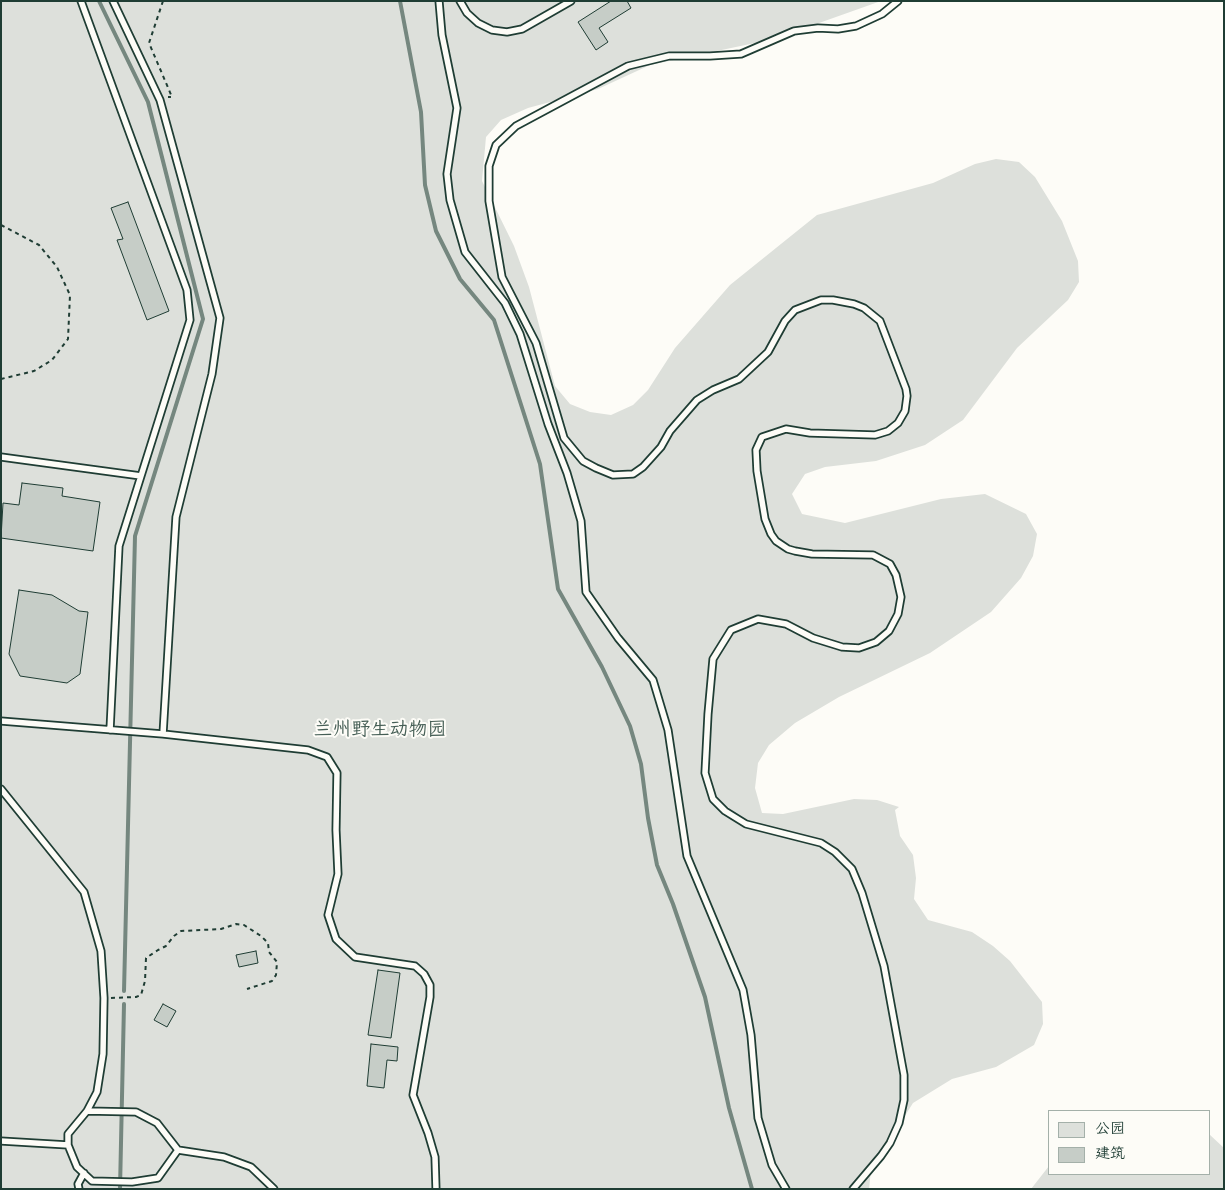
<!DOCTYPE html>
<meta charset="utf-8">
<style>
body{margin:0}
#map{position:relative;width:1225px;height:1190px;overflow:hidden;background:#fdfcf7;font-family:Dekko,"LXGW WenKai TC",sans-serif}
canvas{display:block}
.frame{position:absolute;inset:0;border:2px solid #1f3d34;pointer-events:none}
.legend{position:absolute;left:1048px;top:1110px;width:162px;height:65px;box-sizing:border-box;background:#fdfcf7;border:1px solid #a4b0a9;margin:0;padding:6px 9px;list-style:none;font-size:15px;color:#1f3d34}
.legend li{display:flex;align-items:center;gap:10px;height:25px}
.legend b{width:25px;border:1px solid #a4b0a9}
</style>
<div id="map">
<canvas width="1225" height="1190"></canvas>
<div class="frame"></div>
<ul class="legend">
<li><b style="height:14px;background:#dde0db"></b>公园</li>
<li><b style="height:14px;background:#c6cdc7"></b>建筑</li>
</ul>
</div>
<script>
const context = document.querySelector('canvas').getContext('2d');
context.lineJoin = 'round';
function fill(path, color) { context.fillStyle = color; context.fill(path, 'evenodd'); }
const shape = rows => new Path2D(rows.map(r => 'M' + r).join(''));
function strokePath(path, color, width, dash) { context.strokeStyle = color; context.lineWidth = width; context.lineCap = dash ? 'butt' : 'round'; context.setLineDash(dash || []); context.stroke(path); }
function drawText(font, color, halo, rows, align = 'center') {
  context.font = font + ' Dekko,"LXGW WenKai TC",sans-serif'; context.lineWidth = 4; context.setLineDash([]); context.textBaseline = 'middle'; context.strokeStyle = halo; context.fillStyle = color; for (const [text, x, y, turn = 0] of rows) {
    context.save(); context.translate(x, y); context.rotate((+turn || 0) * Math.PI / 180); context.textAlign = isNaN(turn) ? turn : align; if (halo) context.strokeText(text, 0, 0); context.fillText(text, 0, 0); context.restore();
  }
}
fill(shape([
 [1,1,881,1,774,39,650,65,598,89,528,108,501,120,486,137,482,181,514,246,529,287,555,386,570,404,590,412,611,415,633,405,648,390,675,348,730,285,817,215,933,183,975,164,996,159,1019,162,1035,177,1062,221,1078,261,1079,282,1068,300,1017,348,963,420,925,445,876,461,825,467,805,474,792,494,802,514,845,523,941,499,985,494,1026,514,1037,534,1033,556,1021,578,991,612,930,653,839,697,795,723,769,745,758,763,755,788,762,813,783,814,854,799,877,800,899,807,895,810,900,836,913,855,916,878,914,899,928,920,972,932,993,946,1010,961,1042,1002,1043,1024,1034,1045,996,1067,952,1079,913,1103,871,1170,869,1189,1,1189],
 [1209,1134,1224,1148,1224,1189,1031,1189,1049,1166,1049,1174,1209,1174]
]), '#dde0db');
strokePath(shape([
 [99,1,148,102,203,319,135,536,124,991],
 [400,1,421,112,425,185,436,231,460,279,494,320,540,464,558,589,602,667,630,726,641,764,648,818,657,865,673,904,705,997,729,1108,752,1189],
 [120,1189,124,1004]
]), '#75877f', 4);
const building = shape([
 [611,1,627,1,631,8,599,28,608,42,596,50,578,22,611,1],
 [128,202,169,311,147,320,117,240,123,239,111,208,128,202],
 [22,483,63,488,62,496,100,502,93,551,1,538,3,503,19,505,22,483],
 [19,590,52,595,79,611,88,612,80,674,67,683,20,676,9,654,19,590],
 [256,951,258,963,239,967,236,955,256,951],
 [378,970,400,973,391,1038,368,1035,378,970],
 [163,1004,176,1011,167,1027,154,1020,163,1004],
 [371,1044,398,1047,397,1061,387,1060,384,1088,367,1086,371,1044]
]);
fill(building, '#c6cdc7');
strokePath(building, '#1f3d34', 1);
const service = shape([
 [81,1,187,290,190,320,119,546,110,730],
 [113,1,160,100,220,318,212,374,176,517,163,734],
 [439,1,442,35,457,108,447,174,450,200,465,252,505,303,520,334,548,424,567,473,581,521,586,592,618,638,653,680,668,730,687,856,743,990,751,1035,758,1118,772,1165,786,1189],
 [460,1,467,13,478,23,492,30,507,32,522,29,571,1],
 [1,457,141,476],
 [1,721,163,734,308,750,327,757,337,773,336,830,338,874,328,915,336,939,355,957,415,966,424,974,430,985,430,997,413,1095,428,1133,435,1157,436,1189],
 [1,789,84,892,101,951,104,998,103,1054,97,1092,87,1111,68,1134,68,1145,77,1167,92,1181,132,1182,158,1178,178,1150],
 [87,1111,136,1112,157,1123,178,1150,224,1157,251,1167,274,1189],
 [1,1141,68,1145],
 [79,1189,78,1184,84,1173],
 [853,1189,881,1156,890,1143,899,1123,904,1100,904,1075,884,966,862,893,852,869,835,852,821,843,746,824,725,811,713,799,705,773,708,714,713,659,731,630,758,619,786,624,813,638,842,647,859,648,876,642,889,631,898,614,901,597,896,575,890,564,873,555,812,554,795,551,788,549,776,541,771,534,765,519,757,471,756,450,762,437,786,429,810,433,875,435,888,431,898,423,905,411,907,396,906,389,880,321,864,308,854,304,833,300,821,300,795,310,785,321,768,352,739,379,713,390,697,400,670,431,661,447,643,467,633,474,613,475,596,468,583,461,564,438,536,343,502,277,489,201,489,166,496,145,516,126,628,66,669,56,710,56,741,54,794,31,818,28,838,29,856,26,882,14,898,1]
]);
strokePath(service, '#1f3d34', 9);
strokePath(shape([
 [163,1,149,43,172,97,168,97],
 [1,225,39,245,57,267,70,295,68,339,52,360,34,371,1,379],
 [111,998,136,997,141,995,145,981,146,958,158,950,166,946,174,936,181,931,221,929,236,924,244,925,261,936,268,943,269,952,277,962,276,975,272,981,247,989]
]), '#1f3d34', 2, [4, 4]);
strokePath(service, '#fdfcf7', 5.5);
drawText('19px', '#455e55', '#fdfcf7', [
 ["兰州野生动物园",380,732]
]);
</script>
